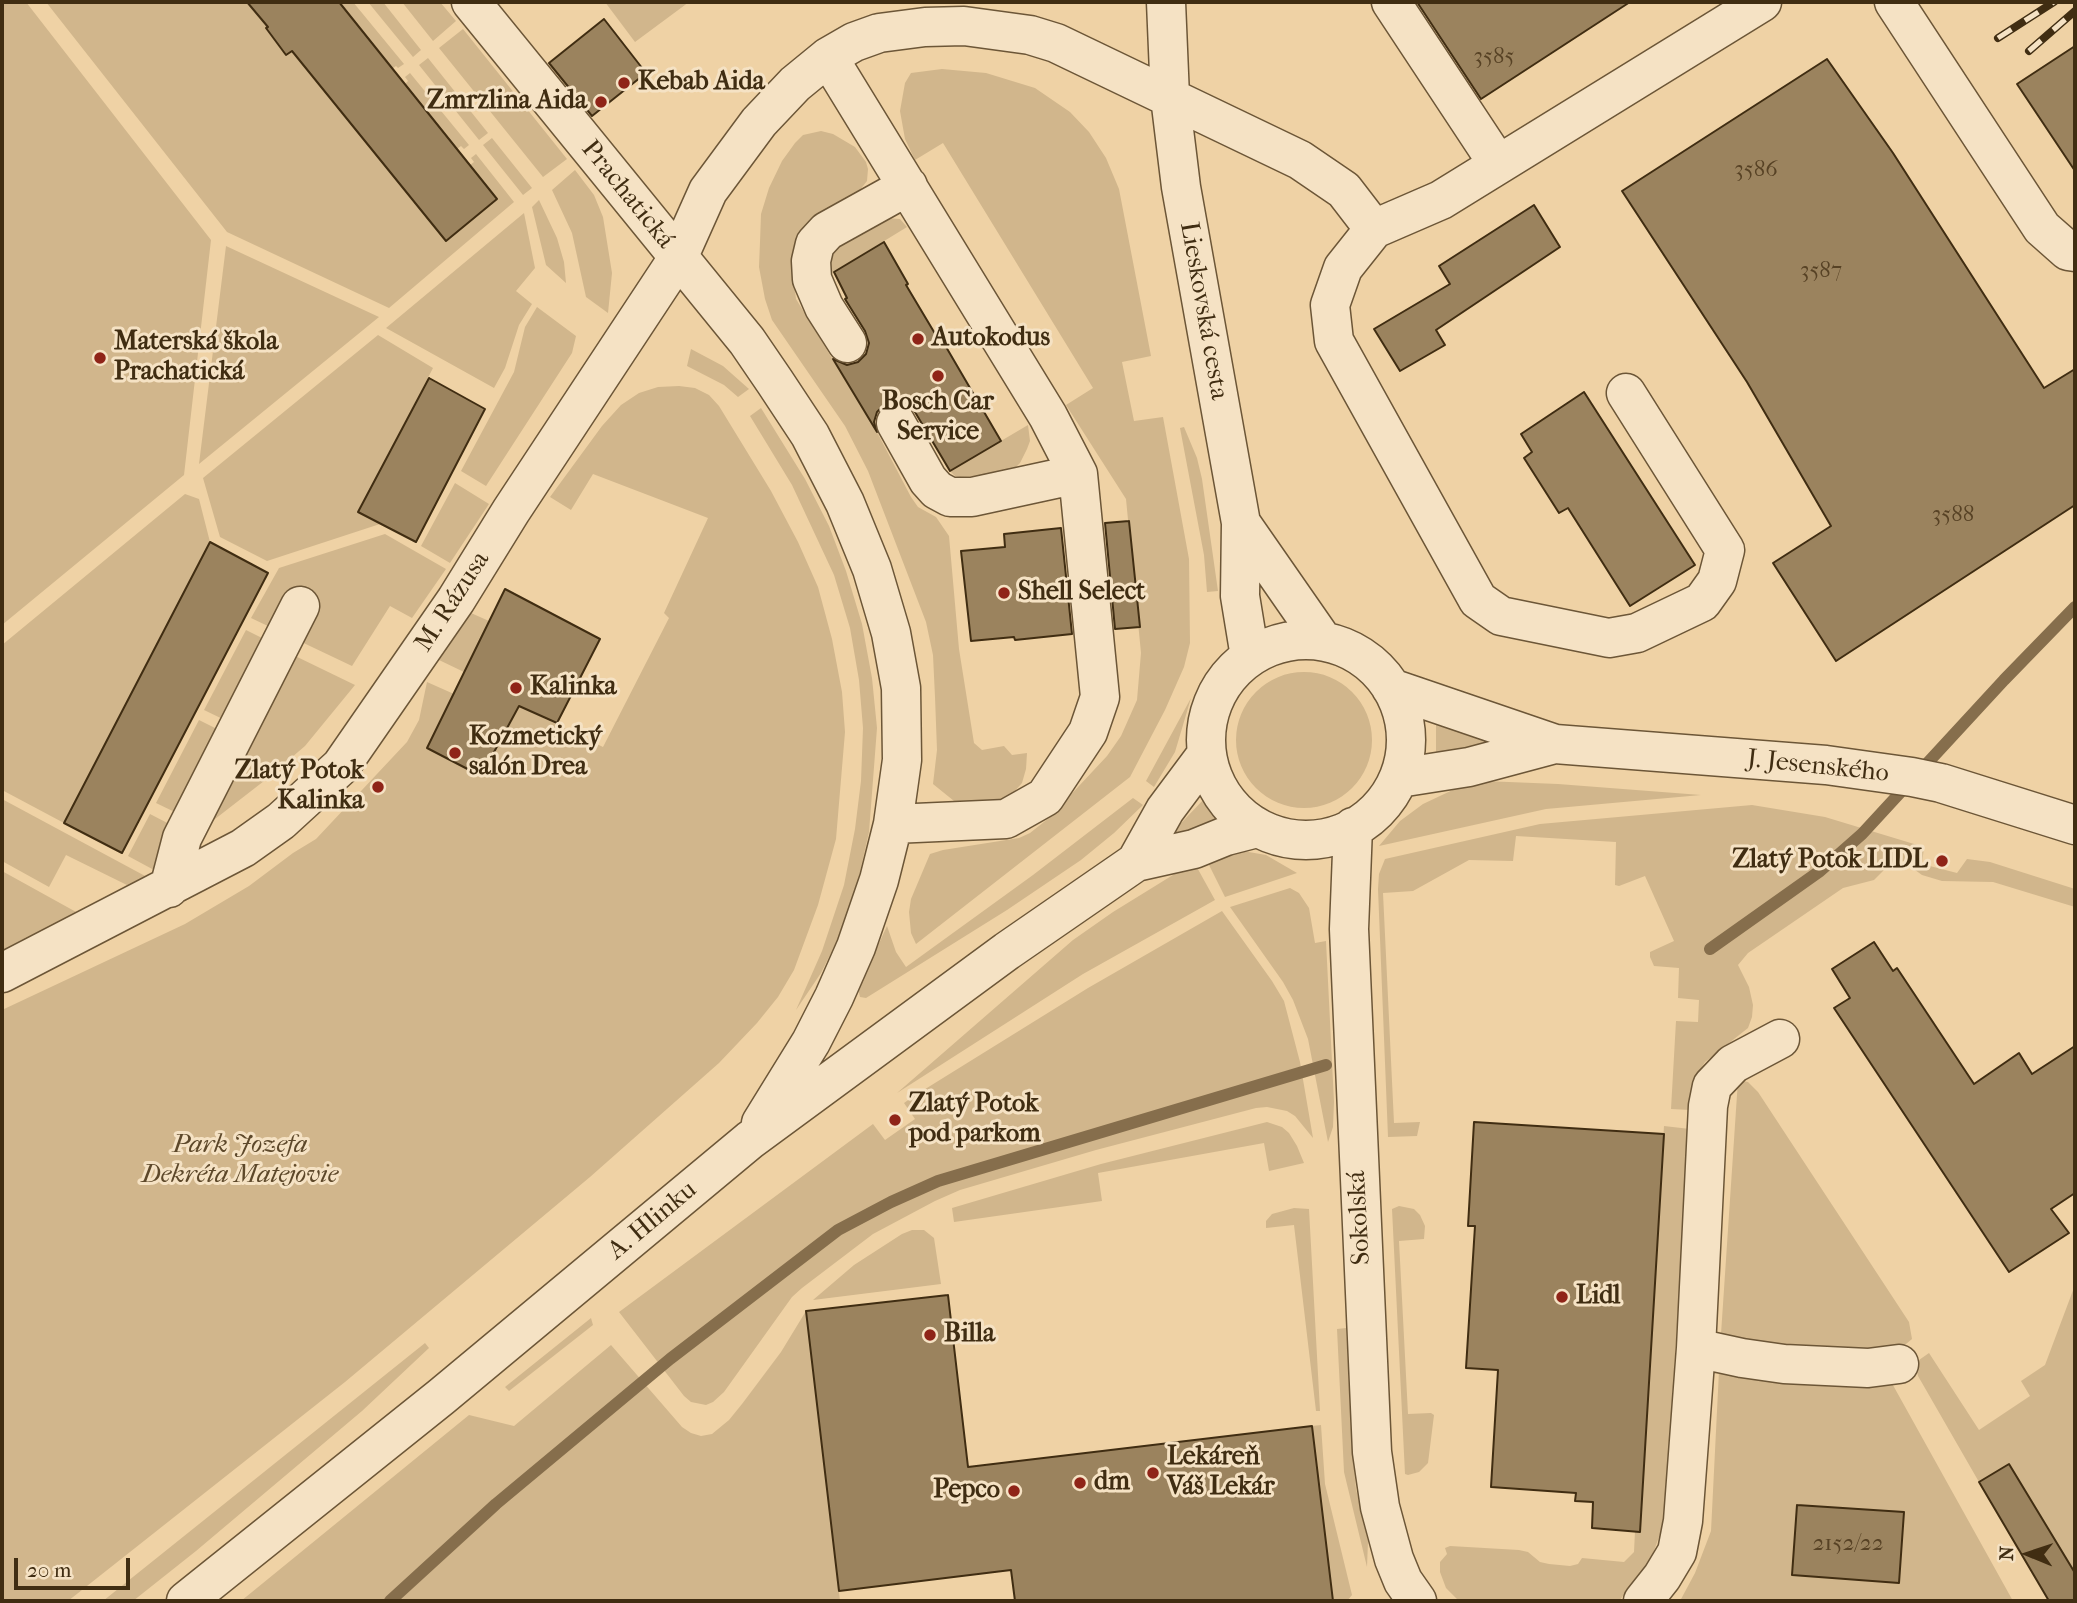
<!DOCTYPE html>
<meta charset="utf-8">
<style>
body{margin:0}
#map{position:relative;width:2077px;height:1603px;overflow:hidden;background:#efd2a5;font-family:"IM FELL French Canon",serif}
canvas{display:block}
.frame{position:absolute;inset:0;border:4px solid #402d12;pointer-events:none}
.north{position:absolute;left:1993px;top:1519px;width:70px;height:70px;-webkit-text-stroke:5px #f5e2c4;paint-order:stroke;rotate:272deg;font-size:19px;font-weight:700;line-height:28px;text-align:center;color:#402d12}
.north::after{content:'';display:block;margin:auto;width:24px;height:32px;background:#402d12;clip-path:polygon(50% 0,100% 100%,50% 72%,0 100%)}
.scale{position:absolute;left:14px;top:1558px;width:116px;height:32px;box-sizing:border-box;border:4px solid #402d12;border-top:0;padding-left:9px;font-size:21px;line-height:24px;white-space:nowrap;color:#402d12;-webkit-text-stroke:5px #f5e2c4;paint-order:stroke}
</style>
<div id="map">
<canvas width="2077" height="1603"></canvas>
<div class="frame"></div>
<div class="north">N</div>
<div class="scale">20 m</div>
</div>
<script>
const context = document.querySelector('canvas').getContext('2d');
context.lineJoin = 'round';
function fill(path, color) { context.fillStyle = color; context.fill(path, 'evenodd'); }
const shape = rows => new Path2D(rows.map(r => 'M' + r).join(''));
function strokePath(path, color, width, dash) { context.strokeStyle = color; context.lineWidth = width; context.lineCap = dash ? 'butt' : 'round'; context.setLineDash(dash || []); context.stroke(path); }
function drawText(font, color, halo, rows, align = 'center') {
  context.font = font + ' "IM FELL French Canon",serif'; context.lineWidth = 6; context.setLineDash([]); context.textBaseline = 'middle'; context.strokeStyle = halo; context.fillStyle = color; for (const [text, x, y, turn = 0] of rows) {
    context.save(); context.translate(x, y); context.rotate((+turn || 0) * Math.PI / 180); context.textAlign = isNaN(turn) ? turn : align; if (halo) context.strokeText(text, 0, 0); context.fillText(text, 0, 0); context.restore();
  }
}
fill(shape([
 [2,2,26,2,211,240,184,475,2,625],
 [46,2,247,2,268,27,266,29,286,55,292,51,497,199,470,165,474,162,471,158,476,154,514,202,389,308,227,232],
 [341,2,353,2,404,64,398,68,396,66,392,69,340,3],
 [368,2,383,2,421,50,413,57],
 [402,2,440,2,456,21,433,41],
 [605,2,689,2,635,42],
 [463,29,567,159,543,177,439,48],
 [428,58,488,133,479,140,419,65],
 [942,69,986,73,1035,88,1070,112,1089,132,1106,158,1119,189,1151,356,1122,362,1134,421,1163,417,1189,559,1190,643,1184,667,1165,710,1130,777,916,944,911,933,909,912,911,899,930,854,943,850,1019,838,1030,833,1049,818,1107,756,1121,736,1137,700,1141,653,1126,499,1066,405,1093,388,943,143,915,160,905,139,900,111,905,83,911,73],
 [410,73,469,145,464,149,461,146,457,149,405,84,408,81,405,77],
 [821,131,833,134,855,147,866,162,868,169,867,181,793,275,796,299,878,434,911,497,918,507,936,517,949,536,959,649,974,743,982,750,1004,746,1012,755,1027,753,1026,769,1022,783,1013,793,1000,800,967,804,954,801,933,784,937,750,935,697,933,655,926,622,868,471,845,426,772,320,765,299,759,267,760,242,761,214,769,188,782,161,795,143,803,135],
 [492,138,532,188,523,195,483,145],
 [575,170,594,195,603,217,612,273,608,313,586,297,572,233,552,190],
 [539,200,557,238,564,262,566,283,546,265,532,207],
 [524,213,535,268,516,291,532,304,519,325,505,368,494,388,386,328],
 [886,218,900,219,907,227,832,273,829,268,831,255,837,247],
 [226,246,379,317,199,464],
 [537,307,576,336,572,353,486,486,461,471,514,372,525,327],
 [378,335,433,368,359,512,380,524,267,561,220,537,203,478],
 [691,349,723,366,749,389,738,397,724,385,687,366],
 [679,386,695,388,709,395,719,406,771,491,798,542,818,587,832,639,842,692,845,732,836,839,818,905,794,970,778,997,757,1023,719,1063,590,1177,345,1382,68,1601,2,1601,2,1010,185,924,249,886,293,853,316,839,407,742,419,720,427,682,454,694,427,748,480,776,519,706,603,747,669,618,664,613,708,518,593,474,571,510,550,497,602,426,621,405,639,393,658,387],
 [761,408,805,479,829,526,846,571,862,624,872,678,877,728,869,832,856,889,837,941,821,973,796,1010,822,951,844,885,855,829,861,781,863,728,859,680,850,628,834,575,792,485,750,416],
 [1028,425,1030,441,1027,449,1020,463,1015,468,1001,474,960,477,955,476,950,471],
 [1184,427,1197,458,1202,479,1218,591,1207,592,1204,555,1180,428],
 [455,483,489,504,450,563,421,546],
 [185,494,199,499,210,542,64,823,2,790,2,645],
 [385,534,446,569,412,618,390,606,352,666,251,618,279,568],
 [471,613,489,621,464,672,439,660],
 [246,630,272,643,231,723,204,710],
 [289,653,355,685,305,746,264,781,197,833],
 '1236 740a68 68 0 1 1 136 0a68 68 0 1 1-136 0Z',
 [1191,698,1175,752,1154,787,1146,781],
 [199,720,225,733,183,816,156,803],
 [1436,724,1502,744,1436,753],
 [1484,781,1558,784,1701,795,1546,809,1379,846,1400,821,1423,804,1459,787],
 [1133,798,1143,805,1114,833,1081,860,1007,910,866,998,860,997,858,989,887,926,896,952,906,967,1033,875],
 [1205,798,1221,820,1165,840],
 [2,799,147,877,129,886,66,855,49,887,2,861],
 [1752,805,1825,817,1924,847,1922,864,1957,873,1967,859,1990,862,2075,889,2075,907,1993,882,1942,881,1922,875,1897,857,1874,880,1843,888,1748,953,1738,965,1749,987,1753,1005,1752,1017,1748,1028,1705,1062,1695,1078,1691,1110,1671,1109,1676,1021,1698,1022,1699,1000,1678,998,1679,968,1654,966,1650,957,1650,952,1674,941,1645,876,1619,886,1615,885,1616,842,1516,836,1513,861,1469,860,1413,891,1383,893,1394,1123,1420,1122,1417,1136,1388,1137,1378,889,1379,874,1385,859,1540,824],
 [150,814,177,828,154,870,128,856],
 [1243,851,1266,855,1297,873,1225,897,1205,857],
 [1194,862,1215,900,1083,974,897,1093,1073,940,1113,912],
 [2,871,87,918,2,961],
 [1290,888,1299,893,1309,908,1315,943,1326,941,1334,1102,1333,1127,1328,1142,1308,1039,1293,1000,1283,982,1230,907],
 [1222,911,1272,981,1284,1001,1300,1062,1313,1138,1295,1116,1287,1111,1267,1107,1256,1108,1096,1150,960,1190,935,1201,873,1234,802,1288,792,1297,724,1392,713,1402,706,1405,691,1402,684,1396,619,1312,873,1124,885,1140,915,1119,904,1103,914,1096,1088,988],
 [1738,1080,1748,1082,1758,1092,1909,1322,1912,1339,1906,1344,1868,1353,1782,1349,1721,1334],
 [1267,1122,1282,1127,1289,1133,1297,1146,1304,1163,1269,1171,1264,1143,1098,1173,1102,1201,954,1222,952,1208,1101,1164],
 [1664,1126,1690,1129,1665,1507,1660,1534,1650,1562,1619,1601,1459,1601,1446,1588,1440,1572,1440,1562,1447,1554,1445,1548,1450,1546,1519,1550,1528,1552,1540,1562,1549,1564,1570,1566,1578,1564,1582,1558,1624,1562,1634,1552,1635,1531,1640,1530],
 [1399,1206,1414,1209,1420,1215,1425,1226,1424,1239,1399,1241,1408,1414,1431,1413,1434,1415,1428,1463,1419,1472,1408,1475,1405,1474,1392,1209],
 [1294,1208,1309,1209,1320,1411,1316,1411,1294,1225,1266,1228,1266,1221,1272,1214],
 [912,1230,924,1230,934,1238,941,1284,813,1300,854,1265,902,1234],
 [2075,1285,2075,1573,2009,1464,1979,1482,1918,1376,1916,1367,1919,1360,1929,1353,1979,1430,2030,1396,2021,1381,2045,1365],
 [806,1311,840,1601,241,1601,469,1415,514,1426,611,1345,682,1427,691,1433,701,1436,712,1434,729,1420,742,1404,781,1352],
 [591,1318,593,1325,509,1391,505,1387],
 [1346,1328,1352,1449,1356,1489,1368,1541,1367,1567,1344,1472,1337,1329],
 [425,1343,429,1348,362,1411,196,1551,133,1601,103,1601],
 [1719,1371,1889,1378,2013,1601,1680,1601,1695,1573,1711,1531],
 [1321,1425,1325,1484,1352,1595,1347,1601,1333,1601,1312,1426]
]), '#d1b68c');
strokePath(shape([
 [1710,949,1820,871,1862,834,2004,680,2075,607],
 [390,1601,496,1504,670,1359,838,1230,891,1202,938,1181,1326,1065]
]), '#866e4c', 12);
const building = shape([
 [247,2,339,2,497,199,446,241,292,51,286,55,266,28,268,27,247,2],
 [1417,2,1630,2,1481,99,1417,2],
 [604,19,646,73,592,116,549,63,604,19],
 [2075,46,2075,171,2017,84,2075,46],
 [1827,59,1893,153,2044,388,2075,369,2075,505,1836,661,1773,563,1831,526,1747,382,1622,191,1827,59],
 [1534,205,1560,247,1436,330,1445,345,1400,371,1374,329,1450,284,1439,266,1534,205],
 [884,242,908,284,906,285,940,342,942,340,1001,441,950,471,915,412,907,404,896,401,885,404,877,412,874,422,877,432,833,359,847,365,858,362,866,354,869,343,865,331,845,299,847,298,834,272,884,242],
 [429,378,485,409,416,542,358,512,429,378],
 [1584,392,1695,565,1630,606,1568,508,1559,513,1524,458,1532,452,1521,434,1584,392],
 [1129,521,1140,627,1115,629,1105,523,1129,521],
 [1061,528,1072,634,1015,640,1014,637,971,641,961,551,1005,547,1004,534,1061,528],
 [210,542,268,573,122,853,64,823,210,542],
 [505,589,600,639,557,723,519,706,481,776,427,748,505,589],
 [1874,942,1893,971,1897,968,1974,1084,2019,1053,2032,1074,2075,1046,2075,1193,2051,1209,2069,1233,2009,1272,1834,1008,1850,998,1832,969,1874,942],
 [1474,1122,1664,1134,1640,1532,1592,1528,1593,1502,1575,1501,1576,1493,1491,1487,1498,1370,1466,1368,1475,1226,1468,1226,1474,1122],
 [948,1295,968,1467,1312,1426,1333,1601,1015,1601,1011,1570,839,1591,806,1311,948,1295],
 [2009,1464,2075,1573,2075,1601,2049,1601,1979,1482,2009,1464],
 [1797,1505,1904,1512,1899,1583,1792,1575,1797,1505]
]);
fill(building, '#9b835e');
strokePath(building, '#402d12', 2);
const minor = shape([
 [471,2,747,341,775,382,810,435,845,503,872,569,891,633,901,688,902,760,893,824,879,880,856,947,834,997,811,1042,761,1123],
 [1166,2,1170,97,1181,187,1241,523,1240,596,1250,657],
 [1391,2,1498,164],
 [1894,2,2042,228,2068,251,2075,252],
 [828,57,1048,416,1078,474,1100,697,1088,732,1045,797,1006,819,893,824],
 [1374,229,1441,200,1762,2],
 [847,343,824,307,812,279,811,261,815,244,827,231,908,186],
 [896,423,928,480,937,490,950,497,972,497,1078,474],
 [1241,523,1323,641],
 '1206 740a100 100 0 1 1 200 0a100 100 0 1 1-200 0Z',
 [1391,688,1555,744,1826,765,1912,777,1941,783,2075,825],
 [1399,778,1469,767,1555,744],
 [1353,827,1349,929,1372,1452,1380,1507,1394,1559,1403,1581,1417,1601],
 [1136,862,1165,810,1206,755],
 [169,888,182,838,300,606],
 [2,973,243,848,281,821,341,766,456,600,511,511,678,258,708,191,759,122,795,84,828,57,854,42,879,33,925,27,964,26,1030,35,1056,43,1300,160,1344,190,1374,229,1343,268,1330,305,1334,341,1478,600,1501,616,1609,638,1637,633,1702,602,1717,581,1725,550,1626,393],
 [1696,1348,1742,1358,1784,1364,1868,1368,1899,1364],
 [186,1601,441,1397,750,1140,1007,951,1136,862,1194,849,1226,836,1257,828],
 [1643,1601,1662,1577,1677,1552,1683,1521,1696,1348,1708,1106,1712,1086,1733,1064,1780,1039]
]);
strokePath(minor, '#6c5637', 41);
strokePath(minor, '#f5e2c4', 38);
const rail = shape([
 [1998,38,2054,2],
 [2029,51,2075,11]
]);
strokePath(rail, '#402d12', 8);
strokePath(rail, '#f5e2c4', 5, [16]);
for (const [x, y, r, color] of [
 [624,83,7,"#8f2418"],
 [601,102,7,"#8f2418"],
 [918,339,7,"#8f2418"],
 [100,358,7,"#8f2418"],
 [938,376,7,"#8f2418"],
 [1004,593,7,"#8f2418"],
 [516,688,7,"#8f2418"],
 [455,753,7,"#8f2418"],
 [378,787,7,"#8f2418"],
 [1942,861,7,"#8f2418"],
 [895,1120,7,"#8f2418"],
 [1562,1297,7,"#8f2418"],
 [930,1335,7,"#8f2418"],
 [1153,1473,7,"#8f2418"],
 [1080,1483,7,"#8f2418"],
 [1014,1491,7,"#8f2418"]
]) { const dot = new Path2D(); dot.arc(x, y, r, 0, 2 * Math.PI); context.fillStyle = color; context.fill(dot); strokePath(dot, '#f5e2c4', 2.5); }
drawText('23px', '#574225', null, [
 ["3585",1494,57],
 ["3586",1756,170],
 ["3587",1821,271],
 ["3588",1953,515],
 ["2152/22",1848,1544]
]);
drawText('bold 26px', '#402d12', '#f5e2c4', [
 ["Kebab Aida",638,83],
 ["Zmrzlina Aida",587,102,"right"],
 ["Autokodus",932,339],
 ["Materská škola",114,343],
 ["Prachatická",114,373],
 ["Bosch Car",938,403,"center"],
 ["Service",938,433,"center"],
 ["Shell Select",1018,593],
 ["Kalinka",530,688],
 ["Kozmetický",469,738],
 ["salón Drea",469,768],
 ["Zlatý Potok",364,772,"right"],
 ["Kalinka",364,802,"right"],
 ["Zlatý Potok LIDL",1928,861,"right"],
 ["Zlatý Potok",909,1105],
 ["pod parkom",909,1135],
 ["Lidl",1576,1297],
 ["Billa",944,1335],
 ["Lekáreň",1167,1458],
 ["Váš Lekár",1167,1488],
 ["dm",1094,1483],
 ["Pepco",1000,1491,"right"]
], 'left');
drawText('26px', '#402d12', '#f5e2c4', [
 ["Prachatická",627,195,51],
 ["Lieskovská cesta",1203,311,80],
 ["M. Rázusa",453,602,-57],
 ["J. Jesenského",1818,767,6],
 ["Sokolská",1360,1218,-93],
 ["A. Hlinku",653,1221,-40]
]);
drawText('italic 26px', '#5d482a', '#f5e2c4', [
 ["Park Jozefa",240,1146],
 ["Dekréta Matejovie",240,1176]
]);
</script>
